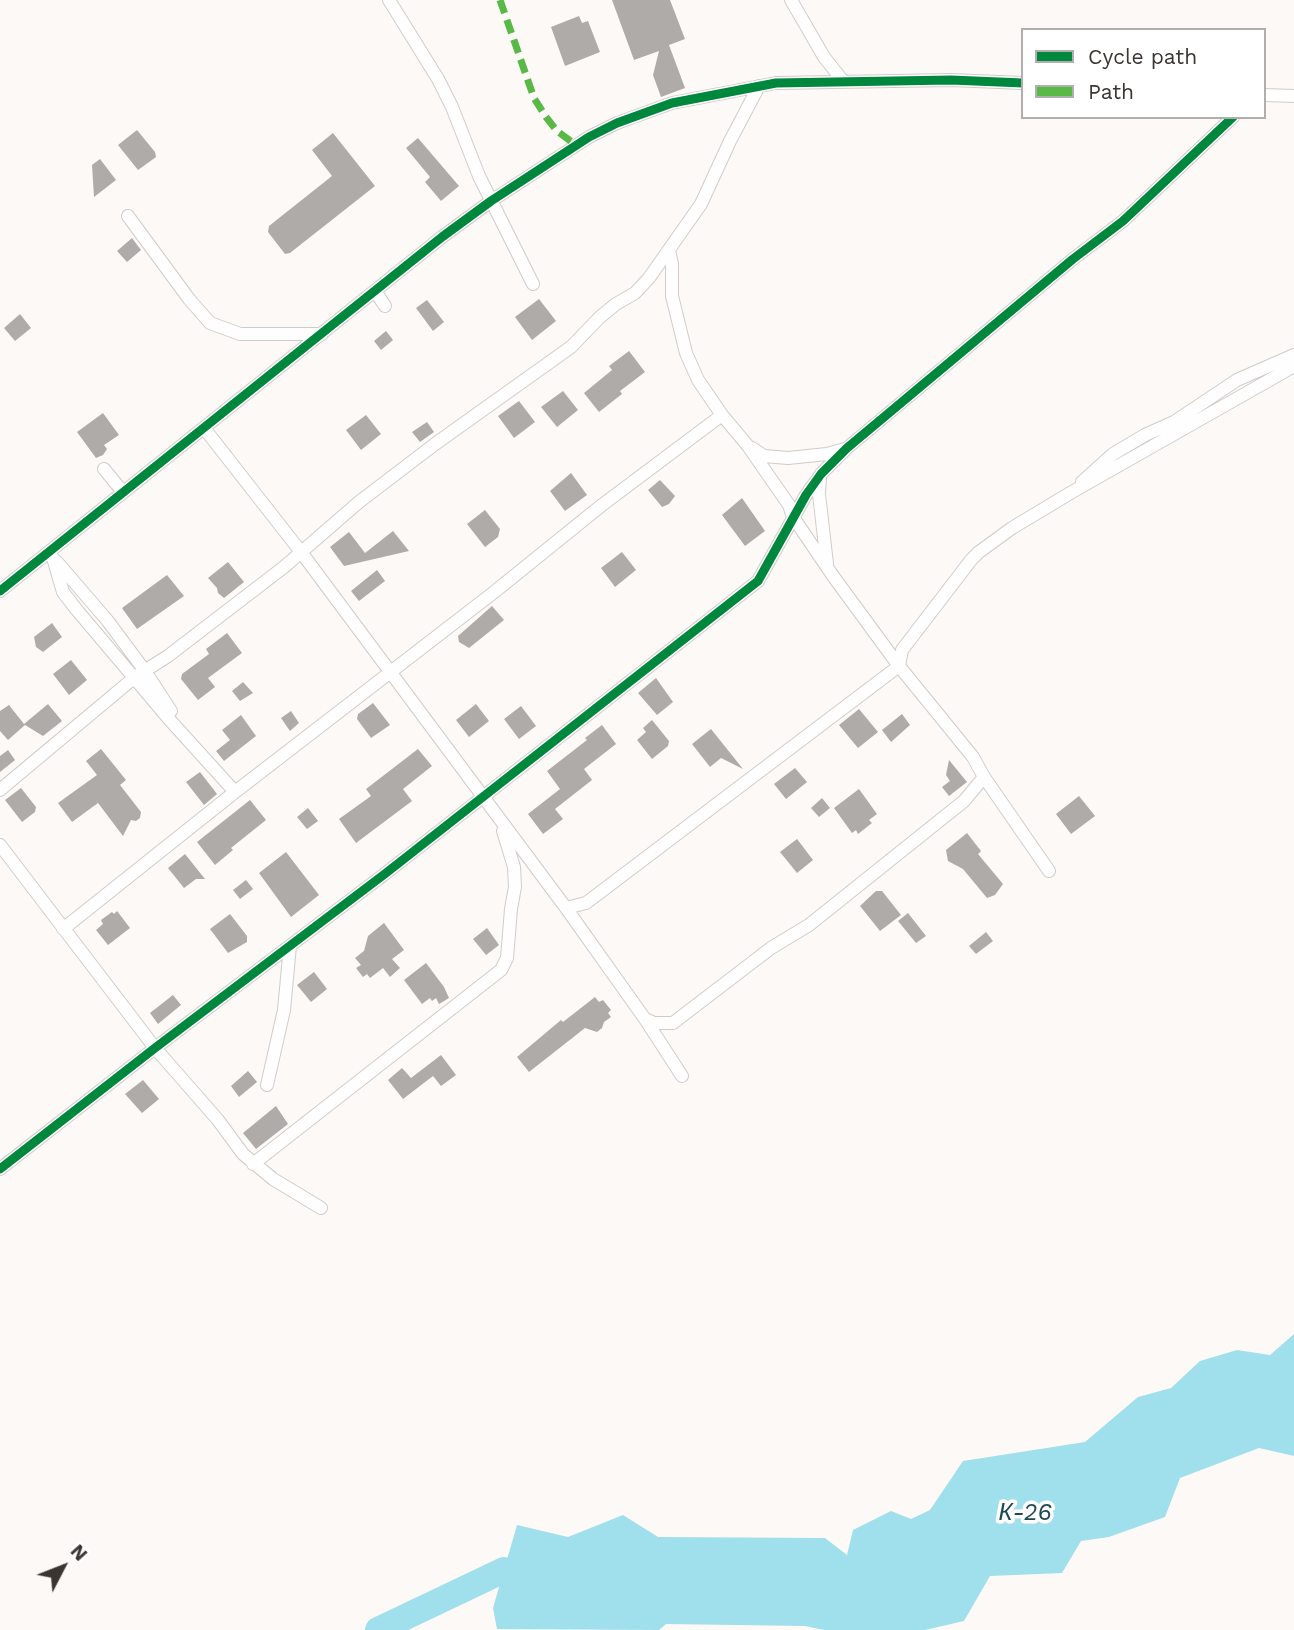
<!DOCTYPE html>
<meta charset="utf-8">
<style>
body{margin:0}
#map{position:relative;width:1294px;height:1630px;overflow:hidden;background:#fdf9f7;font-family:"Work Sans",sans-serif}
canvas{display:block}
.legend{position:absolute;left:1021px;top:28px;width:245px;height:91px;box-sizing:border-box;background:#fff;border:2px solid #b1aead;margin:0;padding:9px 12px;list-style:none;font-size:21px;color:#3b3532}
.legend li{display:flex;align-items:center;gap:14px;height:35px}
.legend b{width:35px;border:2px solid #b1aead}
.north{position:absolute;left:28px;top:1532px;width:70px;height:70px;-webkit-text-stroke:5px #fff;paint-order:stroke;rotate:48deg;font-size:19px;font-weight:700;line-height:28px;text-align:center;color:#3b3532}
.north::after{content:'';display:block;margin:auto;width:24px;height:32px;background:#3b3532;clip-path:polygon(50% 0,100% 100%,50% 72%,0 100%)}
</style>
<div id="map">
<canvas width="1294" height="1630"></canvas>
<ul class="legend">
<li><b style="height:9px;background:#00873e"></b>Cycle path</li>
<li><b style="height:9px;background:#58b947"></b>Path</li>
</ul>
<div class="north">N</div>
</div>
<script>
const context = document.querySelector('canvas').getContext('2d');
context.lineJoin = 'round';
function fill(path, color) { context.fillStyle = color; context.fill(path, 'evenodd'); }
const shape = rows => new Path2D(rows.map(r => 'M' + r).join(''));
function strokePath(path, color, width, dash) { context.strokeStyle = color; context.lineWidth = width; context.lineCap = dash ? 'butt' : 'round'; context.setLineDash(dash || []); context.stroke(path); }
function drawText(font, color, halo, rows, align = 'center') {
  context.font = font + ' "Work Sans",sans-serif'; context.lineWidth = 7; context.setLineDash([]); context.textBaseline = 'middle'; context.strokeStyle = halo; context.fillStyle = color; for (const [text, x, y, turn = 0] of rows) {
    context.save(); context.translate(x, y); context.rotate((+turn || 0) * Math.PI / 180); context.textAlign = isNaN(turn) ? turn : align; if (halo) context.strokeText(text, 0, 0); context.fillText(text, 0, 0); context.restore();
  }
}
fill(shape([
 [1294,1334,1294,1456,1259,1448,1180,1478,1165,1517,1109,1537,1081,1541,1062,1573,990,1576,964,1621,925,1630,824,1630,805,1626,666,1624,659,1630,497,1629,493,1608,517,1525,568,1537,623,1515,658,1537,825,1538,847,1555,853,1530,891,1511,911,1519,930,1510,963,1461,1085,1442,1138,1397,1171,1388,1200,1361,1237,1350,1270,1355]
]), '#a0dfec');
strokePath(shape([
 [378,1630,504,1570]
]), '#a0dfec', 26);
fill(shape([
 [612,0,670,0,685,39,669,45,685,88,661,97,653,75,659,51,634,60],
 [579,16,582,23,588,21,600,52,565,66,551,27],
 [137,130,155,152,156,157,138,170,118,145],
 [333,133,375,186,290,253,285,254,268,232,269,226,332,176,312,150],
 [418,138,459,186,441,201,425,182,430,177,406,148],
 [100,159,116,180,94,197,92,165],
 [132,238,141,250,127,262,117,251],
 [539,299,556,321,532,340,515,317],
 [427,300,444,322,433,331,416,308],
 [20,314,31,328,15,341,4,328],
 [386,331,393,340,381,350,374,341],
 [629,351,645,372,620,391,622,394,599,412,584,393,612,370,609,366],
 [563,391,578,410,557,427,541,407],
 [519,401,535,422,514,438,498,416],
 [103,413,119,435,104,445,107,449,103,455,96,458,77,432],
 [366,415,381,434,361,450,346,430],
 [427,422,434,432,420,442,412,432],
 [571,473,587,495,565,511,550,491],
 [660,480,675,496,669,504,662,507,648,490],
 [742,498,765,531,745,546,722,515],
 [485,510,500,529,498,537,485,547,467,524],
 [393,531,409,551,344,566,330,547,349,532,365,553],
 [622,552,636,570,615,587,601,568],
 [228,562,244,582,224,598,218,593,217,588,208,578],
 [377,570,385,581,359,601,351,591],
 [167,575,184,596,137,629,122,608],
 [492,606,504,620,469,648,459,642,458,636],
 [52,623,62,637,43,652,36,647,34,637],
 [227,633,242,653,208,678,215,687,198,700,181,679,182,674,209,654,206,649],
 [71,660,87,680,69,695,53,674],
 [656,678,673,702,657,715,638,693],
 [243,682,253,693,240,701,232,691],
 [373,703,390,725,371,738,357,719,358,714],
 [48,704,62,721,43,736,25,725,8,740,0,731,0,711,9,705,24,724],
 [476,704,489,721,469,737,456,720],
 [521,706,536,726,519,739,504,719],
 [859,709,878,732,858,748,839,725],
 [291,711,299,723,290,731,281,718],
 [902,714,910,725,891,742,882,730],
 [241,715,256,736,224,761,216,751,230,740,222,730],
 [652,720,669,741,668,746,652,759,637,740,646,732,643,728],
 [602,725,616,744,584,769,592,780,555,809,563,819,543,834,528,814,560,789,547,771,587,740,585,738],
 [711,729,743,769,721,758,710,767,692,744],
 [101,749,126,780,120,785,141,812,140,818,136,821,131,820,123,836,98,803,72,822,58,803,97,775,86,761],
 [418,749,432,766,403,789,412,801,356,843,339,819,371,796,366,789],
 [8,750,15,760,0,772,0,756],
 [949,760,967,782,949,796,942,787,950,781,946,775],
 [795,768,807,782,786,799,774,784],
 [200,772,217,794,204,805,186,782],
 [21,788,36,807,35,812,22,822,5,800],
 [859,789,877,814,869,820,872,823,858,834,856,830,852,833,834,808],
 [1079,796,1095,816,1071,834,1056,814],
 [822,798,830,808,819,817,811,808],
 [250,800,266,820,231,848,233,850,215,865,197,842],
 [308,808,318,821,307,829,297,817],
 [967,833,981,851,978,854,1003,884,995,895,987,898,963,869,948,861,946,850],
 [797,839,813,860,797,873,780,852],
 [286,852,319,895,291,917,259,873],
 [185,854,205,879,196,879,184,888,168,868],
 [246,880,253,889,240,899,233,890],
 [876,891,882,891,901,915,880,931,860,906],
 [117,911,130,928,108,945,96,930,103,924,101,920,112,912,114,914],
 [908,913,926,936,916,943,898,921],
 [230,914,247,936,247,942,228,953,210,929],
 [384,923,404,950,392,959,400,968,390,977,383,968,370,978,367,974,363,977,356,968,361,965,355,958,364,951,368,936],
 [487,928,499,945,486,955,473,939],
 [986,932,993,941,976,954,969,946],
 [426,963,444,987,449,998,439,1004,436,998,432,1001,430,998,422,1004,404,980],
 [314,972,327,989,311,1002,297,985],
 [173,995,181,1005,158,1024,150,1013],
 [595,997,599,1002,603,1000,611,1010,608,1013,611,1017,604,1022,602,1028,597,1032,585,1028,529,1072,517,1057,561,1020,563,1022],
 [441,1055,456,1075,441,1086,433,1076,403,1099,388,1080,402,1068,411,1078],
 [248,1071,257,1082,239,1097,231,1086],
 [143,1080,159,1099,142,1113,125,1094],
 [276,1106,288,1124,256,1149,243,1133]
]), '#afaba9');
const street = shape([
 [389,0,438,79,452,107,479,176,533,284],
 [791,0,824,57,843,81],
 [1264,95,1294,96],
 [128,216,189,299,210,323,240,334,322,334],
 [669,250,672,264,672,296,686,353,698,380,722,415,748,446,789,505,793,517,833,576,899,666,973,757,984,777,1049,871],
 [375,291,385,306],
 [204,428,301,552,566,908,645,1019,682,1076],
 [752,448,764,456,788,458,827,454,845,449],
 [104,469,123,492],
 [820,478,819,494,827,564],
 [1082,482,1113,454,1145,435,1174,422,1237,380,1294,355],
 [53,558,63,592,76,609,168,718,235,792],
 [57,562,107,620,145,671,171,711],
 [0,591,442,237,491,201,589,137,617,123,672,103,776,83,951,80,1023,83],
 [0,790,135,677,168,656,284,567,359,502,435,444,571,347,600,317,616,304,635,293,649,278,701,204,730,141,759,86],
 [0,845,155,1048,218,1120,243,1154,273,1179,321,1208],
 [566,908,586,903,899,666,902,650,971,560,979,552,1012,528,1072,492,1294,366],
 [63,929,235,792,493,593,602,505,722,415],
 [645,1019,654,1023,673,1023,771,948,809,925,964,801,984,777],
 [267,1085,284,1010,290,946],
 [253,1164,501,970,507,958,511,909,515,887,514,867,503,831],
 [0,1169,155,1048,386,873,758,581,806,495,821,474,847,448,1073,259,1123,221,1233,117]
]);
strokePath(street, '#d1ccca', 14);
strokePath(street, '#fffefe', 12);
strokePath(shape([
 [500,0,534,98,546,117,557,131,576,145]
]), '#58b947', 7, [14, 7]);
strokePath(shape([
 [0,591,442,237,491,201,589,137,617,123,672,103,776,83,951,80,1023,83],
 [0,1169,155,1048,386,873,758,581,806,495,821,474,847,448,1073,259,1123,221,1233,117]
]), '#00873e', 9);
drawText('italic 24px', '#204a52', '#fff', [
 ["К-26",1025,1513]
]);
</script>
